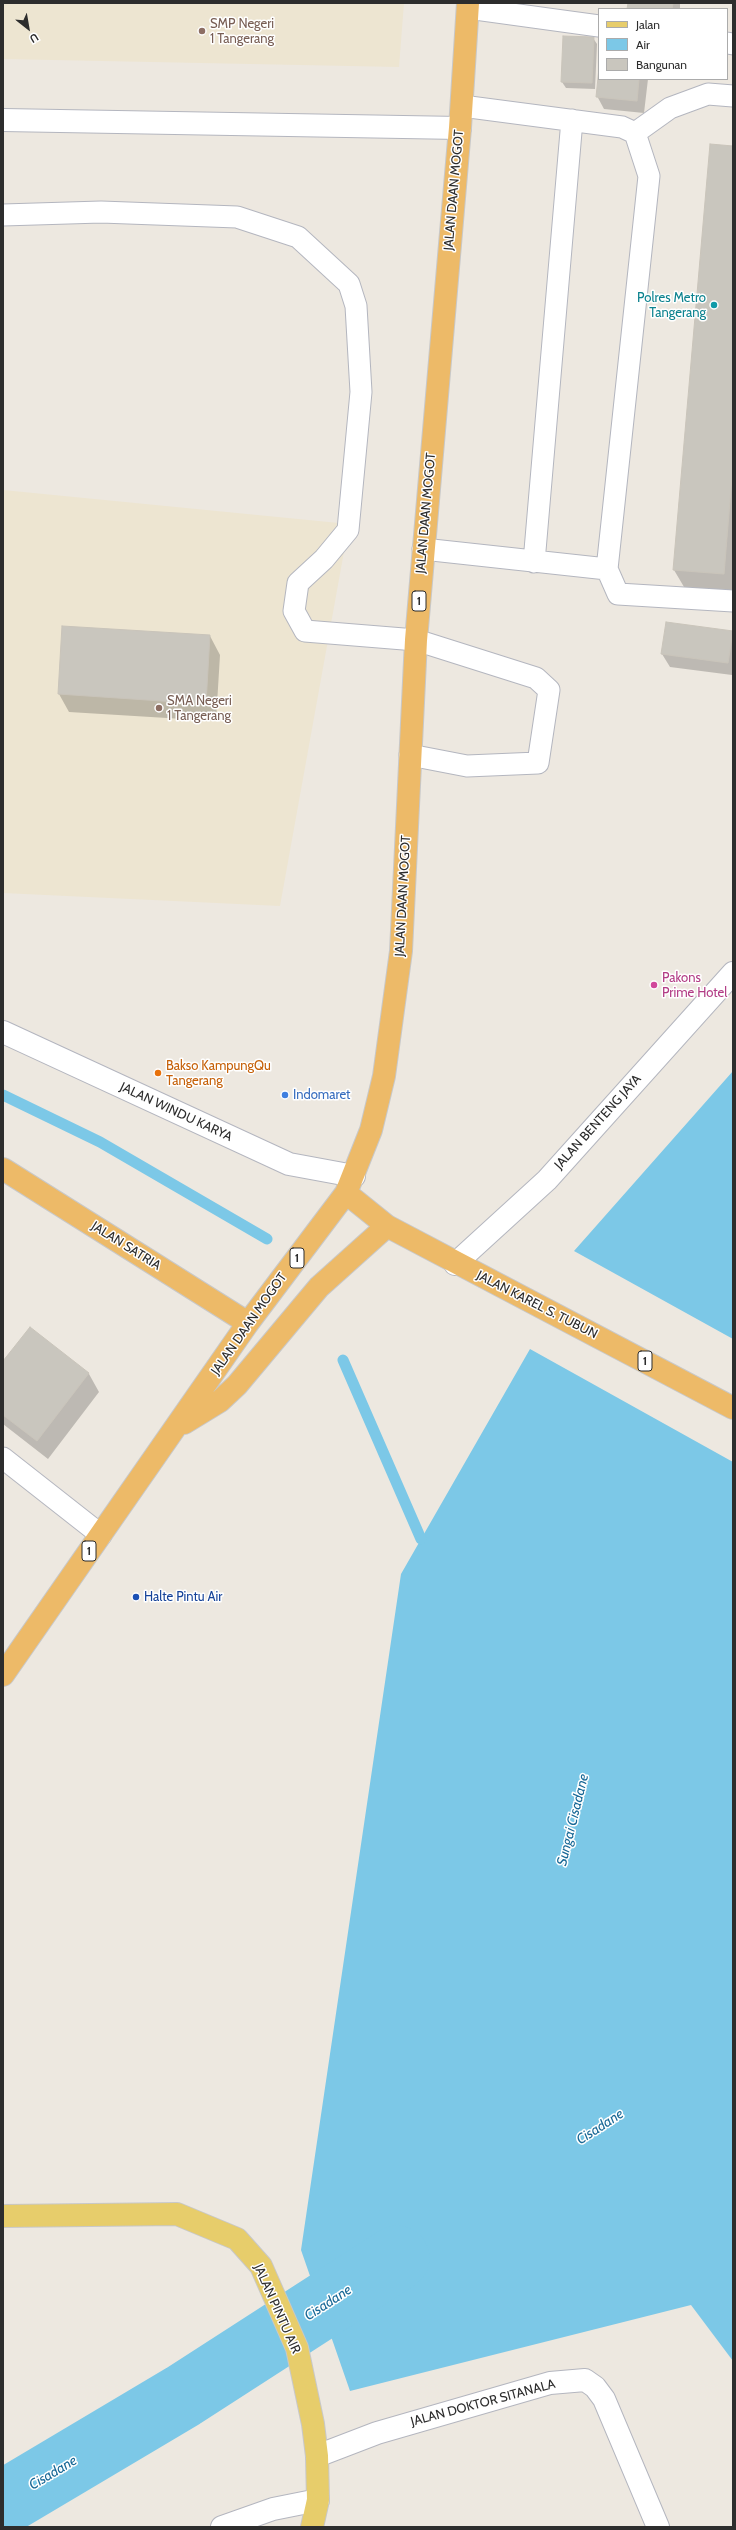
<!DOCTYPE html>
<style>
body{margin:0}
#map{position:relative;width:736px;height:2530px;overflow:hidden;background:#ede8e0;font-family:Cabin,sans-serif}
canvas{display:block}
.frame{position:absolute;inset:0;border:4px solid #2d2d2d;pointer-events:none}
.legend{position:absolute;left:598px;top:8px;width:130px;height:72px;box-sizing:border-box;background:#fff;border:1px solid #ababab;margin:0;padding:5px 7px;list-style:none;font-size:12px;color:#2d2d2d}
.legend li{display:flex;align-items:center;gap:8px;height:20px}
.legend b{width:20px;border:1px solid #ababab}
.north{position:absolute;left:8px;top:8px;width:40px;height:40px;-webkit-text-stroke:3px #fff;paint-order:stroke;rotate:149deg;font-size:11px;font-weight:700;line-height:16px;text-align:center;color:#2d2d2d}
.north::after{content:'';display:block;margin:auto;width:14px;height:18px;background:#2d2d2d;clip-path:polygon(50% 0,100% 100%,50% 72%,0 100%)}
</style>
<div id="map">
<canvas width="736" height="2530"></canvas>
<div class="frame"></div>
<ul class="legend">
<li><b style="height:5px;background:#e7cd6b"></b>Jalan</li>
<li><b style="height:11px;background:#7cc8e7"></b>Air</li>
<li><b style="height:11px;background:#c9c6be"></b>Bangunan</li>
</ul>
<div class="north">U</div>
</div>
<script>
const context = document.querySelector('canvas').getContext('2d');
context.lineJoin = 'round';
function fill(path, color) { context.fillStyle = color; context.fill(path, 'evenodd'); }
const shape = rows => new Path2D(rows.map(r => 'M' + r).join(''));
function strokePath(path, color, width, dash) { context.strokeStyle = color; context.lineWidth = width; context.lineCap = dash ? 'butt' : 'round'; context.setLineDash(dash || []); context.stroke(path); }
function drawText(font, color, halo, rows, align = 'center') {
  context.font = font + ' Cabin,sans-serif'; context.lineWidth = 3; context.setLineDash([]); context.textBaseline = 'middle'; context.strokeStyle = halo; context.fillStyle = color; for (const [text, x, y, turn = 0] of rows) {
    context.save(); context.translate(x, y); context.rotate((+turn || 0) * Math.PI / 180); context.textAlign = isNaN(turn) ? turn : align; if (halo) context.strokeText(text, 0, 0); context.fillText(text, 0, 0); context.restore();
  }
}
fill(shape([
 [3,3,404,3,399,67,3,59],
 [3,490,349,524,280,906,3,893]
]), '#ede5d1');
fill(shape([
 [733,1071,733,1339,574,1251],
 [530,1349,733,1462,733,2361,691,2305,350,2391,301,2250,401,1574]
]), '#7cc8e7');
fill(shape([
 [629,3,680,3,680,9,628,9],
 [593,38,597,44,595,89,566,88,562,82],
 [599,77,599,79,648,79,644,113,604,109,597,96],
 [733,147,733,596,687,592,674,570],
 [732,632,733,677,732,675,670,667,662,654],
 [210,636,220,655,216,721,69,712,59,694],
 [30,1328,89,1374,99,1392,48,1459,3,1424,3,1362]
]), '#0003');
strokePath(shape([
 [3,1095,100,1142,267,1239],
 [343,1360,421,1539]
]), '#7cc8e7', 11);
strokePath(shape([
 [3,2503,183,2396,397,2258]
]), '#7cc8e7', 65);
const building = shape([
 [628,3,673,3,672,9,627,9,628,3],
 [563,36,594,37,592,83,561,82,563,36],
 [599,68,599,79,639,79,637,101,596,97,599,68],
 [710,144,733,146,733,464,724,574,673,570,710,144],
 [666,622,733,631,728,663,661,654,666,622],
 [62,626,210,635,206,704,58,694,62,626],
 [30,1327,89,1373,37,1441,3,1415,3,1361,30,1327]
]);
fill(building, '#c9c6be');
strokePath(building, '#c9c4ba', 1);
const service = shape([
 [468,8,599,26],
 [727,43,733,44],
 [462,106,622,127,635,133,649,176,607,569,618,594,733,601],
 [635,133,670,108,708,94,733,96],
 [3,215,101,212,237,217,298,237,349,284,356,306,361,392,348,530,324,559,298,583,294,611,305,631,416,640,536,678,549,690,538,763,467,766,410,755],
 [423,549,607,569],
 [534,562,572,120],
 [3,1458,101,1535]
]);
const minor = shape([
 [3,120,460,128],
 [317,2456,377,2433,550,2383,585,2380,595,2387,604,2399,658,2527],
 [222,2527,273,2509,318,2500]
]);
const tertiary = shape([
 [455,1264,547,1180,733,973]
]);
const secondary = shape([
 [3,1032,289,1164,354,1176]
]);
const primary = shape([
 [3,2216,177,2214,237,2239,261,2266,297,2348,313,2424,317,2456,318,2500,312,2527]
]);
const trunk = shape([
 [3,1169,248,1323],
 [346,1193,387,1226,733,1408],
 [184,1423,220,1401,237,1385,319,1287,387,1226],
 [3,1675,248,1323,346,1193,371,1130,384,1076,401,951,416,640,460,128,468,3]
]);
strokePath(service, '#b4b6bf', 23);
strokePath(minor, '#b4b6bf', 24);
strokePath(tertiary, '#b4b6bf', 24);
strokePath(secondary, '#b4b6bf', 24);
strokePath(primary, '#c8c8c8', 24);
strokePath(trunk, '#c8c8c8', 24);
strokePath(service, '#fff', 21);
strokePath(minor, '#fff', 22);
strokePath(tertiary, '#fff', 22);
strokePath(secondary, '#fff', 22);
strokePath(primary, '#e7cd6b', 22);
strokePath(trunk, '#edba68', 22);
for (const [x, y, r, color] of [
 [202,31,4,"#8d6e63"],
 [714,305,4,"#0f9aa8"],
 [159,708,4,"#8d6e63"],
 [654,985,4,"#d1479c"],
 [158,1073,4,"#e8710a"],
 [285,1095,4,"#3f7fe0"],
 [136,1597,4,"#1a4fb4"]
]) { const dot = new Path2D(); dot.arc(x, y, r, 0, 2 * Math.PI); context.fillStyle = color; context.fill(dot); strokePath(dot, '#fff', 1.5); }
for (const [x, y, w] of [
 [419,601,14],
 [297,1258,14],
 [645,1361,14],
 [89,1551,14]
]) { const box = new Path2D(); box.roundRect(x - w / 2, y - 10, w, 20, 3); context.fillStyle = '#fff'; context.fill(box); strokePath(box, '#2d2d2d', 1); }
drawText('bold 12px', '#2d2d2d', null, [
 ["1",419,601],
 ["1",297,1258],
 ["1",645,1361],
 ["1",89,1551]
]);
drawText('13px', '#785e54', '#fff', [
 ["SMP Negeri",210,24],
 ["1 Tangerang",210,39],
 ["SMA Negeri",167,701],
 ["1 Tangerang",167,716]
], 'left');
drawText('13px', '#2d2d2d', '#fff', [
 ["JALAN DAAN MOGOT",454,190,-85],
 ["JALAN DAAN MOGOT",426,513,-85],
 ["JALAN DAAN MOGOT",403,896,-87],
 ["JALAN WINDU KARYA",176,1112,25],
 ["JALAN BENTENG JAYA",598,1122,-48],
 ["JALAN SATRIA",126,1246,32],
 ["JALAN KAREL S. TUBUN",537,1305,27],
 ["JALAN DAAN MOGOT",249,1324,-55],
 ["JALAN PINTU AIR",277,2309,66],
 ["JALAN DOKTOR SITANALA",483,2403,-15]
]);
drawText('13px', '#0d838f', '#fff', [
 ["Polres Metro",706,298],
 ["Tangerang",706,313]
], 'right');
drawText('13px', '#b23c85', '#fff', [
 ["Pakons",662,978],
 ["Prime Hotel",662,993]
], 'left');
drawText('13px', '#c56008', '#fff', [
 ["Bakso KampungQu",166,1066],
 ["Tangerang",166,1081]
], 'left');
drawText('13px', '#366cbe', '#fff', [
 ["Indomaret",293,1095]
], 'left');
drawText('13px', '#164399', '#fff', [
 ["Halte Pintu Air",144,1597]
], 'left');
drawText('italic 14px', '#176896', '#fff', [
 ["Sungai Cisadane",573,1820,-76],
 ["Cisadane",600,2127,-33],
 ["Cisadane",328,2303,-33],
 ["Cisadane",53,2473,-31]
]);
</script>
